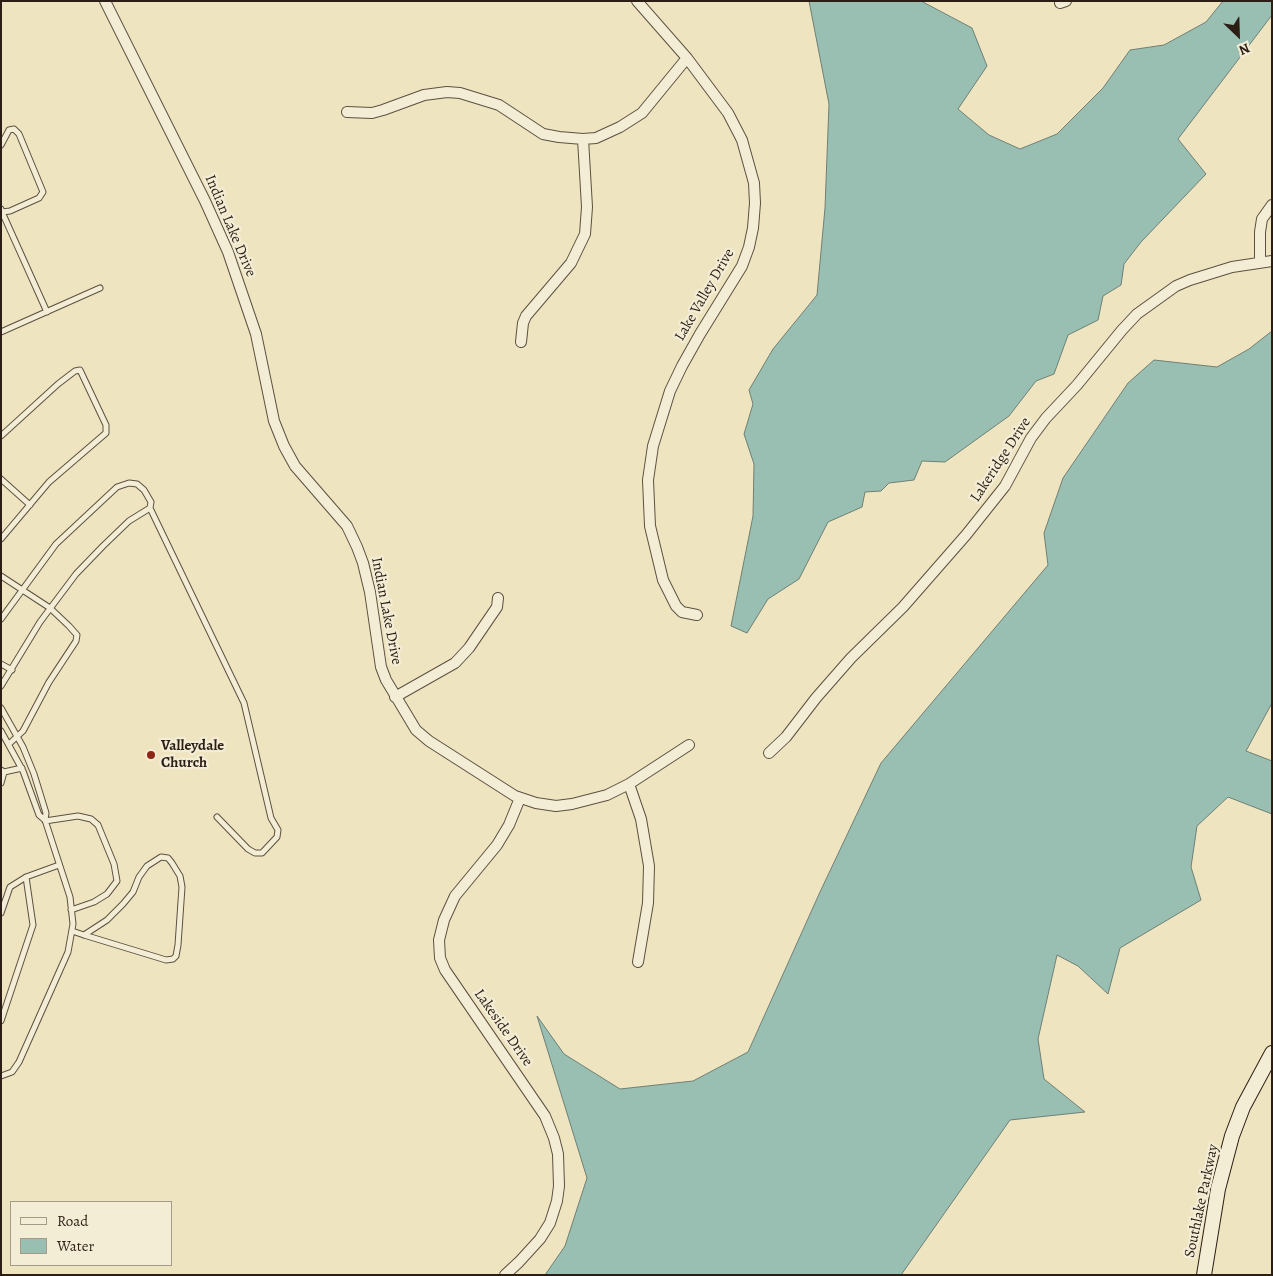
<!DOCTYPE html>
<style>
body{margin:0}
#map{position:relative;width:1273px;height:1276px;overflow:hidden;background:#eee4c0;font-family:Alegreya,serif}
canvas{display:block}
.frame{position:absolute;inset:0;border:2px solid #2d1e15;pointer-events:none}
.legend{position:absolute;left:10px;top:1201px;width:162px;height:65px;box-sizing:border-box;background:#f4edd6;border:1px solid #a49a89;margin:0;padding:6px 9px;list-style:none;font-size:15px;color:#2d1e15}
.legend li{display:flex;align-items:center;gap:10px;height:25px}
.legend b{width:25px;border:1px solid #a49a89}
.north{position:absolute;left:1213px;top:10px;width:50px;height:50px;-webkit-text-stroke:4px #f4edd6;paint-order:stroke;rotate:156deg;font-size:14px;font-weight:700;line-height:20px;text-align:center;color:#2d1e15}
.north::after{content:'';display:block;margin:auto;width:18px;height:22px;background:#2d1e15;clip-path:polygon(50% 0,100% 100%,50% 72%,0 100%)}
</style>
<div id="map">
<canvas width="1273" height="1276"></canvas>
<div class="frame"></div>
<ul class="legend">
<li><b style="height:6px;background:#f4edd6"></b>Road</li>
<li><b style="height:14px;background:#99bfb3"></b>Water</li>
</ul>
<div class="north">N</div>
</div>
<script>
const context = document.querySelector('canvas').getContext('2d');
context.lineJoin = 'round';
function fill(path, color) { context.fillStyle = color; context.fill(path, 'evenodd'); }
const shape = rows => new Path2D(rows.map(r => 'M' + r).join(''));
function strokePath(path, color, width, dash) { context.strokeStyle = color; context.lineWidth = width; context.lineCap = dash ? 'butt' : 'round'; context.setLineDash(dash || []); context.stroke(path); }
function drawText(font, color, halo, rows, align = 'center') {
  context.font = font + ' Alegreya,serif'; context.lineWidth = 4.5; context.setLineDash([]); context.textBaseline = 'middle'; context.strokeStyle = halo; context.fillStyle = color; for (const [text, x, y, turn = 0] of rows) {
    context.save(); context.translate(x, y); context.rotate((+turn || 0) * Math.PI / 180); context.textAlign = isNaN(turn) ? turn : align; if (halo) context.strokeText(text, 0, 0); context.fillText(text, 0, 0); context.restore();
  }
}
const water = shape([
 [809,1,921,1,972,28,987,66,958,109,989,135,1020,149,1057,134,1103,88,1130,50,1164,45,1206,22,1223,1,1272,1,1272,15,1178,139,1206,174,1141,242,1124,264,1121,285,1103,296,1098,320,1068,335,1054,374,1036,381,1009,416,945,462,922,461,914,480,889,483,881,491,865,492,862,507,828,522,799,579,768,599,747,633,731,626,753,516,754,464,744,434,753,404,749,390,773,349,817,295,825,208,829,104,809,1],
 [1272,331,1272,703,1246,751,1272,761,1272,814,1228,797,1197,826,1191,867,1201,900,1120,948,1108,994,1078,966,1057,955,1038,1039,1044,1079,1085,1112,1010,1120,901,1275,545,1275,565,1246,587,1178,537,1016,564,1054,620,1089,693,1081,748,1052,820,892,881,763,1048,565,1044,533,1063,478,1128,383,1154,360,1217,367,1249,349,1272,331]
]);
fill(water, '#99bfb3');
strokePath(water, '#6e7f74', 1);
const lane = shape([
 [1,145,9,130,14,129,19,134,43,192,39,198,10,211,2,212,1,209],
 [2,212,47,312],
 [1,332,100,288],
 [1,436,58,384,75,371,80,370,106,425,106,433,49,482,1,539],
 [1,479,30,505],
 [150,508,244,703,271,818,278,830,277,837,262,853,255,853,248,849,217,817],
 [1,576,50,608,69,626,77,635,76,641,49,682,23,731,9,744],
 [1,619,56,544,117,487,129,483,137,484,144,490,151,502,150,508,129,521,103,546,76,574,40,622,1,686],
 [1,664,12,670],
 [1,708,23,747,34,774,46,813,45,820,39,815,23,771,1,731],
 [1,770,4,772,22,768],
 [1,783,4,772],
 [45,821,78,816,91,819,98,825,114,864,117,881,107,894,94,902,71,910],
 [1,913,10,887,26,877,59,865],
 [72,931,84,935,166,960,173,959,176,956,178,945,182,887,180,876,172,863,168,858,161,857,147,866,139,877,133,892,123,904,107,920,84,935],
 [1,1021,33,925,26,877],
 [1,1076,12,1072,19,1062,68,952,73,924,70,897,45,820]
]);
const street = shape([
 [105,1,205,201,228,252,256,334,274,421,284,446,295,466,347,526,357,547,363,563,370,592,381,667,386,680,416,730,429,741,515,796,536,803,556,806,572,804,607,795,629,784,689,745],
 [637,1,687,58,728,113,742,140,754,183,755,203,753,228,749,247,742,266,700,334,682,366,670,391,653,446,648,480,650,526,663,580,676,606,682,612,697,615],
 [1060,3,1066,1],
 [347,112,372,113,383,110,424,95,447,92,460,93,499,105,543,134,559,137,583,139,596,138,620,127,642,113,687,58],
 [1260,262,1260,232,1262,219,1272,205],
 [521,342,523,323,526,316,571,263,585,234,587,207,583,139],
 [395,697,455,663,469,648,484,626,497,607,498,598],
 [769,753,786,737,816,698,851,658,903,607,966,535,1005,486,1031,438,1046,418,1077,385,1122,330,1137,314,1176,286,1190,280,1232,267,1272,261],
 [629,784,641,819,649,866,648,903,638,962],
 [505,1275,519,1262,540,1239,550,1223,557,1201,559,1186,558,1154,554,1138,545,1116,445,970,440,958,439,940,444,920,455,896,497,845,509,825,520,798]
]);
const secondary = shape([
 [1204,1275,1218,1189,1232,1136,1243,1107,1272,1053]
]);
strokePath(lane, '#5d5040', 7);
strokePath(street, '#5d5040', 12);
strokePath(secondary, '#2d1e15', 16);
strokePath(lane, '#f4edd6', 5);
strokePath(street, '#f4edd6', 10);
strokePath(secondary, '#f4edd6', 14);
for (const [x, y, r, color] of [
 [151,755,5,"#8f2418"]
]) { const dot = new Path2D(); dot.arc(x, y, r, 0, 2 * Math.PI); context.fillStyle = color; context.fill(dot); strokePath(dot, '#f4edd6', 2); }
drawText('15px', '#2d1e15', '#f4edd6', [
 ["Indian Lake Drive",230,226,67],
 ["Lake Valley Drive",705,295,-60],
 ["Lakeridge Drive",1001,460,-57],
 ["Indian Lake Drive",386,611,79],
 ["Lakeside Drive",503,1028,55],
 ["Southlake Parkway",1202,1201,-78]
]);
drawText('bold 15px', '#2d1e15', '#f4edd6', [
 ["Valleydale",161,746],
 ["Church",161,763]
], 'left');
</script>
